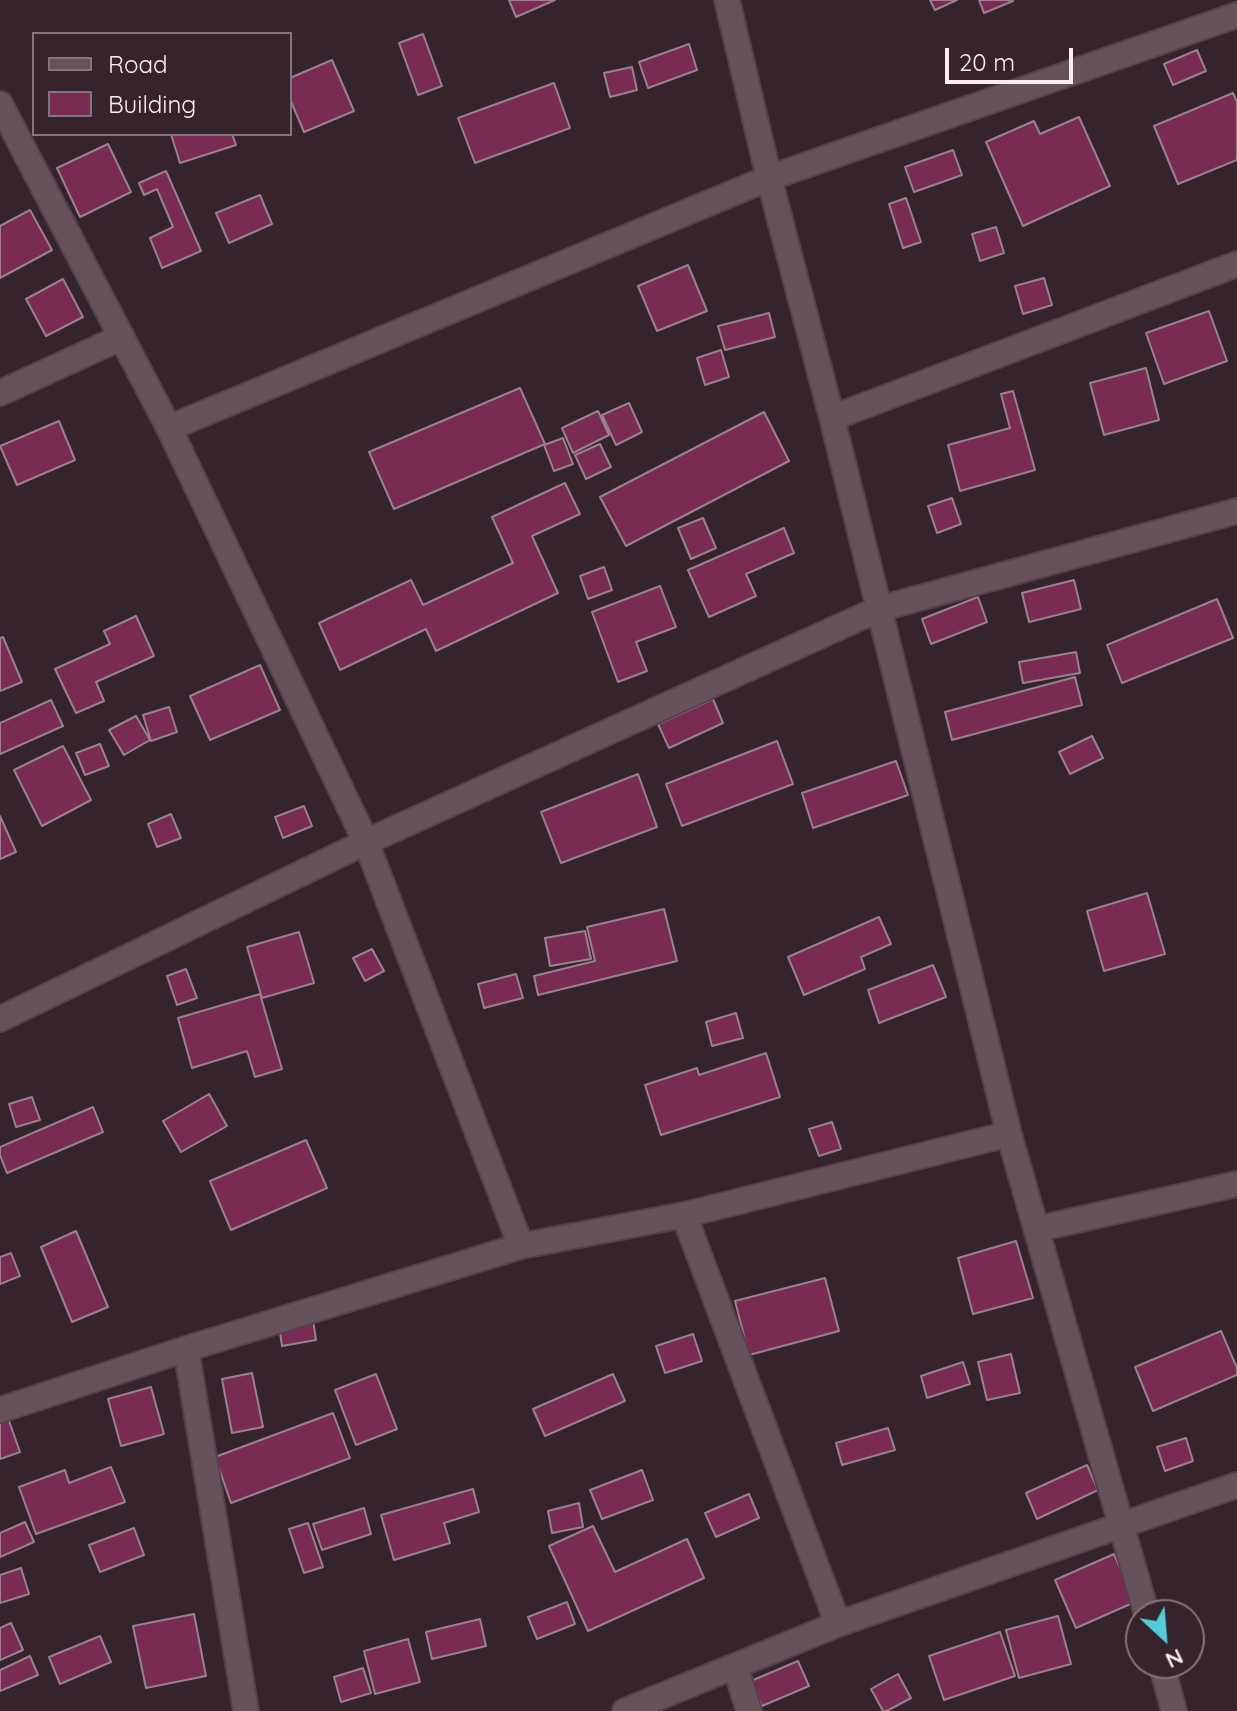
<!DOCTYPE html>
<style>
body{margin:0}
#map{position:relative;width:1237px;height:1711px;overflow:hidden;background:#36242c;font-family:Quicksand,sans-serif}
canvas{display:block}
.legend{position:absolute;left:32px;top:32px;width:260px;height:104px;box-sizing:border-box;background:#36242c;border:2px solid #84747b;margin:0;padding:10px 14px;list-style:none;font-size:24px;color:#faedf2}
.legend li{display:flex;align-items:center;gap:16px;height:40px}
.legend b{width:40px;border:2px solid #84747b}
.north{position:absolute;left:1125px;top:1599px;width:80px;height:80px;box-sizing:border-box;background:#36242c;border:2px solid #84747b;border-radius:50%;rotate:154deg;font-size:22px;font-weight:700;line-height:32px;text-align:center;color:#faedf2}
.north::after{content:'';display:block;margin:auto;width:28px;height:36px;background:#53cbdb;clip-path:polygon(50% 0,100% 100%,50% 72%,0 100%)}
.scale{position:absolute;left:945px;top:48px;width:128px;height:36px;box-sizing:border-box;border:4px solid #faedf2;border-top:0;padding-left:10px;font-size:24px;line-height:28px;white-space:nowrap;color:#faedf2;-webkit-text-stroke:6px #36242c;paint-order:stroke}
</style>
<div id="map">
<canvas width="1237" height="1711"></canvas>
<ul class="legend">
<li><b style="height:10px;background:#67525b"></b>Road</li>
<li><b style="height:22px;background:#792b53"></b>Building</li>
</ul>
<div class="north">N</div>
<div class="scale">20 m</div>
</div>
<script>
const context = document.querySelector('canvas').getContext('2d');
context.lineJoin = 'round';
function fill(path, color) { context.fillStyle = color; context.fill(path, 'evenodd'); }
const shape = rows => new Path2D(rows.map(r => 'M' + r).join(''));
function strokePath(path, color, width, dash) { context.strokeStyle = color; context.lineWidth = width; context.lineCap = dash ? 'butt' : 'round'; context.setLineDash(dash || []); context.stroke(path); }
const building = shape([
 [509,0,555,0,516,17,509,0],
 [930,0,957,0,935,10,930,0],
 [979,0,1013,0,1013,1,984,13,979,0],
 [423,34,442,86,418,95,399,43,423,34],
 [689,44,697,70,648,88,639,62,689,44],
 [1197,50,1206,71,1173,85,1164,64,1197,50],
 [332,60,354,111,304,132,290,99,290,78,332,60],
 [632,67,637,90,610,97,604,73,632,67],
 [554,83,570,128,475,163,458,118,554,83],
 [1233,93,1237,102,1237,160,1178,184,1154,126,1233,93],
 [1079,117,1110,186,1023,226,986,142,1034,121,1040,134,1079,117],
 [171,134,232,134,236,145,180,163,171,134],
 [108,144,131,192,80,217,57,168,108,144],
 [953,150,962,175,914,192,905,167,953,150],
 [166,171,201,251,162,268,150,238,173,227,157,189,144,195,139,183,166,171],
 [260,195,272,224,229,243,216,213,260,195],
 [906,198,921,242,903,248,889,204,906,198],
 [30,210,52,250,0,278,0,226,30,210],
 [996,227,1004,253,980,261,972,234,996,227],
 [688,265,707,311,657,331,638,286,688,265],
 [1044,278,1052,305,1023,314,1015,286,1044,278],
 [63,279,83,317,46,336,26,299,63,279],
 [1209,311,1227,361,1164,384,1146,333,1209,311],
 [769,313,775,337,725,350,718,326,769,313],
 [721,350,729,377,705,385,697,358,721,350],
 [1146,368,1159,420,1104,435,1090,383,1146,368],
 [520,388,545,444,394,509,369,452,520,388],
 [1013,391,1035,470,960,491,948,445,1010,428,1001,394,1013,391],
 [629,403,642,432,616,445,602,415,629,403],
 [598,411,609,435,573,453,562,428,598,411],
 [764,412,789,461,626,546,600,497,764,412],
 [59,421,75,460,17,485,0,446,59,421],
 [563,438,573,464,554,471,544,445,563,438],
 [600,444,611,467,586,479,575,455,600,444],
 [565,483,580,514,532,536,558,593,436,651,426,629,340,670,319,623,411,580,423,605,513,563,492,517,565,483],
 [952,498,961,524,937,533,928,506,952,498],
 [703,518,716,548,691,559,678,528,703,518],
 [784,528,794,553,746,574,756,596,709,617,688,570,784,528],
 [604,567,612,590,588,599,580,576,604,567],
 [1074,580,1081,609,1029,622,1022,593,1074,580],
 [660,586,676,627,636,642,647,671,618,682,592,612,660,586],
 [978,597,987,622,931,644,922,619,978,597],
 [1217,599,1233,638,1122,683,1107,645,1217,599],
 [136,616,154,656,96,682,104,701,76,713,55,669,110,644,104,631,136,616],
 [3,637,22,682,0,691,0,638,3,637],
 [1076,652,1080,673,1023,683,1019,662,1076,652],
 [260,665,280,710,210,740,190,696,260,665],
 [1075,677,1082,705,952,740,945,712,1075,677],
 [713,699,723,723,669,748,658,724,713,699],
 [51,700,63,726,0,754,0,723,51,700],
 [169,707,177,732,151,741,143,715,169,707],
 [136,716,150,740,124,755,109,730,136,716],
 [1092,736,1103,758,1070,774,1059,752,1092,736],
 [777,741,793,784,682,826,666,784,777,741],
 [100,744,109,766,85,775,76,753,100,744],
 [63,746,91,800,42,826,14,770,63,746],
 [896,761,908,795,813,828,802,793,896,761],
 [638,774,657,827,561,863,541,812,638,774],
 [304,806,312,826,283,838,275,817,304,806],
 [171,814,181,838,157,847,148,824,171,814],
 [0,816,16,852,0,859,0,816],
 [1147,893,1165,954,1104,971,1087,911,1147,893],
 [664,909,677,961,538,995,534,976,595,961,587,927,664,909],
 [879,917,891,944,861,957,865,969,804,995,788,957,879,917],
 [585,931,591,959,550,966,545,938,585,931],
 [299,932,314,983,262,998,247,947,299,932],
 [372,949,384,971,365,981,353,958,372,949],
 [933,965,946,997,879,1023,868,990,933,965],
 [186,969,197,998,177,1005,167,976,186,969],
 [516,974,523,998,484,1008,478,984,516,974],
 [260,994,282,1069,255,1077,247,1051,192,1068,178,1018,260,994],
 [736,1013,743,1038,712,1046,706,1022,736,1013],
 [766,1053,780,1097,661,1135,645,1085,697,1068,699,1075,766,1053],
 [209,1094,227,1126,181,1152,163,1121,209,1094],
 [32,1097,40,1120,16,1127,9,1104,32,1097],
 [93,1107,103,1132,7,1173,0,1155,0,1147,93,1107],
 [832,1122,841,1149,819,1156,809,1129,832,1122],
 [306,1140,327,1188,231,1230,210,1181,306,1140],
 [76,1231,108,1307,72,1322,41,1247,76,1231],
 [1016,1241,1033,1298,973,1314,958,1258,1016,1241],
 [11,1253,20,1276,0,1284,0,1257,11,1253],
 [825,1278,839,1331,749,1355,735,1301,825,1278],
 [313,1320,316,1340,282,1346,279,1326,313,1320],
 [1221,1331,1237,1368,1237,1375,1153,1411,1135,1367,1221,1331],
 [693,1334,702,1361,665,1373,656,1346,693,1334],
 [1011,1354,1020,1393,987,1400,978,1362,1011,1354],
 [963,1362,970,1384,927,1398,921,1376,963,1362],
 [252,1373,263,1427,232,1433,222,1379,252,1373],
 [376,1374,397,1429,356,1445,335,1390,376,1374],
 [613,1374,625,1401,545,1436,533,1409,613,1374],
 [151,1387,164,1434,121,1446,108,1399,151,1387],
 [333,1413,350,1458,231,1503,215,1457,333,1413],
 [8,1418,20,1452,0,1459,0,1421,8,1418],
 [888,1428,895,1450,842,1465,836,1443,888,1428],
 [1186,1438,1193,1461,1165,1471,1157,1447,1186,1438],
 [1087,1465,1098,1490,1037,1519,1026,1493,1087,1465],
 [111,1467,125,1502,36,1534,19,1487,65,1470,69,1483,111,1467],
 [642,1470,653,1500,602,1519,590,1490,642,1470],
 [473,1489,479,1512,444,1523,450,1543,394,1560,381,1515,473,1489],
 [749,1494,759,1518,716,1537,705,1513,749,1494],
 [579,1503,583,1527,552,1533,548,1511,579,1503],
 [364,1508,371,1534,322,1550,313,1524,364,1508],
 [25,1522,34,1542,0,1557,0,1533,25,1522],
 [308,1523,323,1567,304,1573,289,1529,308,1523],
 [593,1526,615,1572,687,1539,704,1578,588,1631,549,1546,593,1526],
 [134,1528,144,1555,100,1572,89,1545,134,1528],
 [1114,1554,1135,1602,1076,1628,1055,1580,1114,1554],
 [21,1568,29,1594,0,1603,0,1575,21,1568],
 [567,1602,575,1624,537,1639,528,1617,567,1602],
 [194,1614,206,1676,146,1688,133,1626,194,1614],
 [1058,1616,1071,1664,1019,1678,1006,1630,1058,1616],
 [480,1619,486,1646,432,1659,426,1632,480,1619],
 [11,1623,23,1650,0,1660,0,1628,11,1623],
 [1000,1632,1015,1676,944,1700,929,1656,1000,1632],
 [100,1636,111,1662,60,1684,49,1657,100,1636],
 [408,1639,420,1682,375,1694,364,1651,408,1639],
 [30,1656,38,1675,0,1691,0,1670,30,1656],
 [798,1661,809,1686,762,1706,751,1681,798,1661],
 [363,1668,371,1693,341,1702,334,1677,363,1668],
 [898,1674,911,1698,887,1711,883,1711,871,1689,898,1674]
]);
fill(building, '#792b53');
strokePath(building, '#98828b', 2);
const street = shape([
 [727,0,769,178,832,418,1009,1134,1147,1615],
 [0,104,169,428,366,842,521,1246],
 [0,393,122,337],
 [832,418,1237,264],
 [169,428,769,178,1237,15],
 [0,1019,366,842,879,609,1237,511],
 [684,1215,838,1624],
 [1037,1229,1237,1184],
 [186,1349,246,1711],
 [0,1410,186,1349,521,1246,684,1215,1009,1134],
 [1161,1663,1174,1711],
 [735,1666,749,1711],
 [625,1711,838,1624,1237,1485]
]);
strokePath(street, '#524349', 28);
strokePath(street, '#67525b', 24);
</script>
